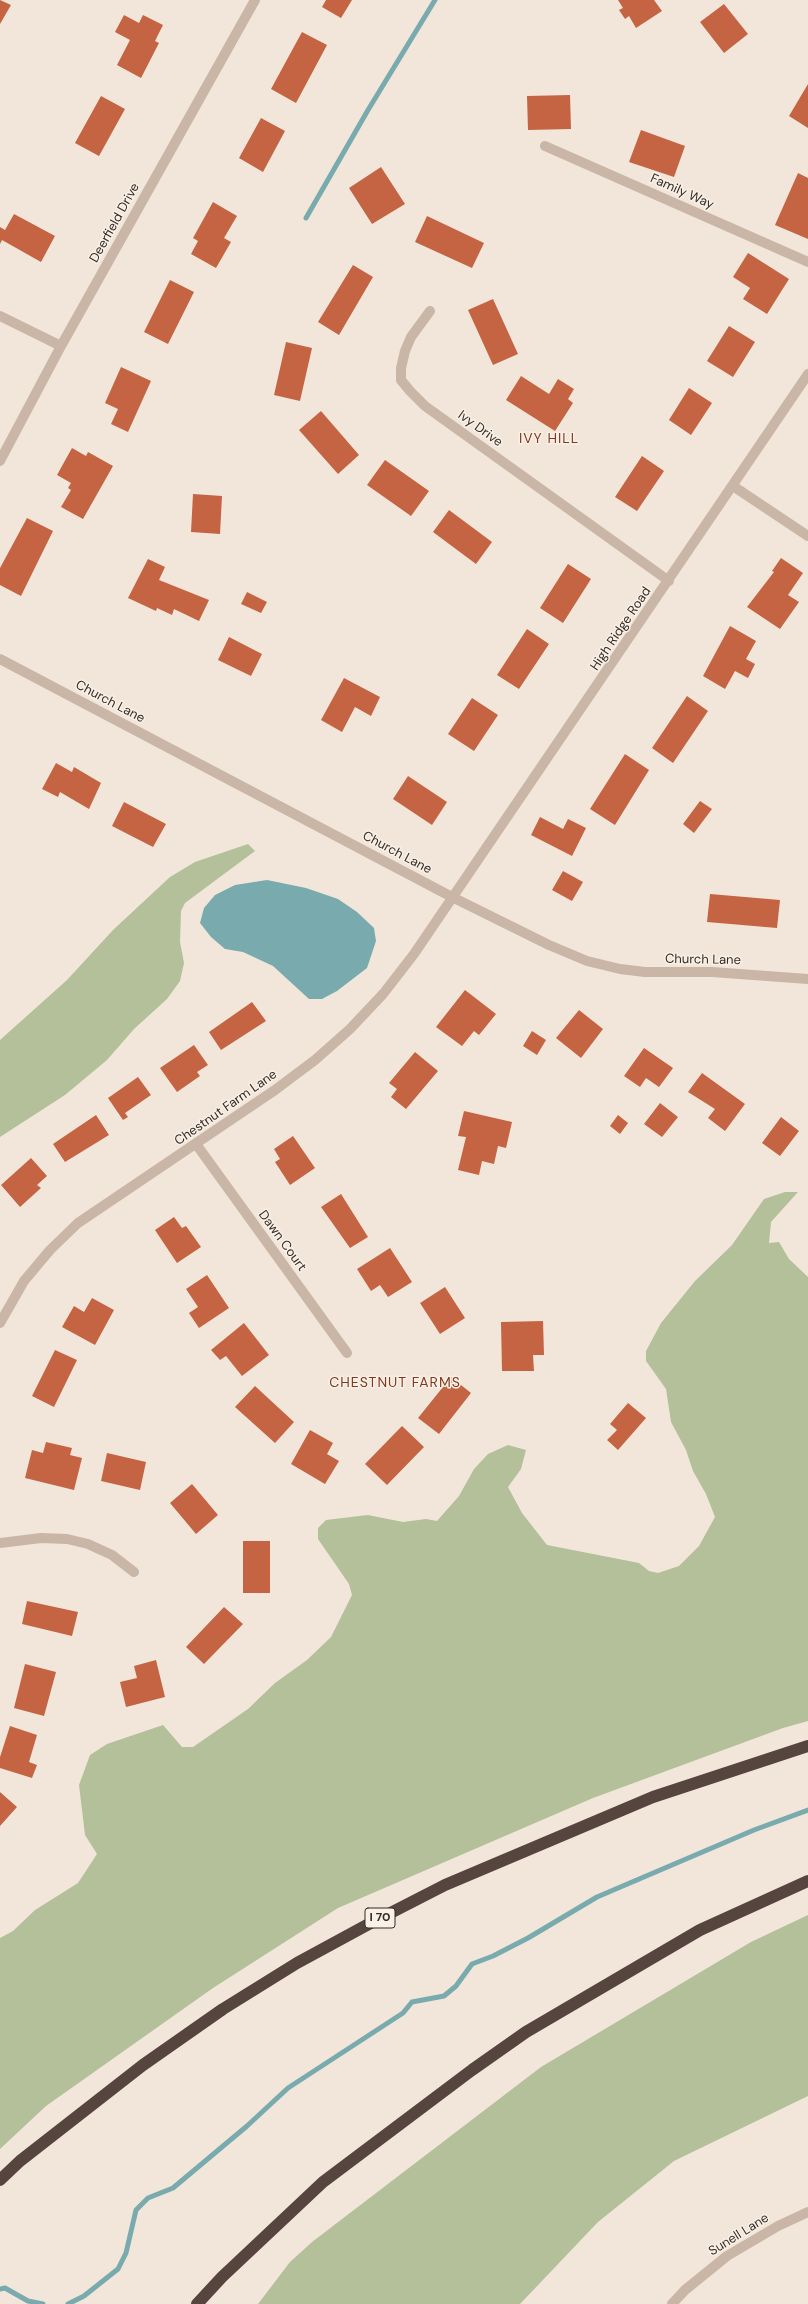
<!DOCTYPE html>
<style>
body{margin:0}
canvas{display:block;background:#f1e6d9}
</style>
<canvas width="808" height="2304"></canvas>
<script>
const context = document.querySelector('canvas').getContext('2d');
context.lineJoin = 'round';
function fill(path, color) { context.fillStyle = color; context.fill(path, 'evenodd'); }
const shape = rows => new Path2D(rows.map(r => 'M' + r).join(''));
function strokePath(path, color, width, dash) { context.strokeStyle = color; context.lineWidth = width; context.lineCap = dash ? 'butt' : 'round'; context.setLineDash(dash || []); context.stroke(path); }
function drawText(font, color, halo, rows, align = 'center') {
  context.font = font + ' "DM Sans",sans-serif'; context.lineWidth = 3; context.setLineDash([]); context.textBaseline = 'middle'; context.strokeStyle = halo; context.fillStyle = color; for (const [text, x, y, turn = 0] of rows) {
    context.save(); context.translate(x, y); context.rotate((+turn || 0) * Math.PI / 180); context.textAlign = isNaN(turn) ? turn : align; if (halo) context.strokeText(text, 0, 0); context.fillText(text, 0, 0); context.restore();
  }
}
fill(shape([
 [248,844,255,851,185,903,181,911,180,942,184,963,180,981,167,999,134,1029,107,1060,65,1095,0,1137,0,1040,67,980,113,930,170,877,195,862],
 [785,1192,798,1192,771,1222,769,1243,779,1242,789,1259,808,1277,808,1721,783,1728,593,1798,338,1908,213,1988,46,2106,0,2149,0,1938,13,1931,35,1910,78,1883,97,1854,85,1835,79,1785,90,1755,107,1744,163,1725,182,1747,193,1747,248,1709,275,1683,307,1660,331,1637,352,1595,349,1584,318,1539,318,1528,326,1520,368,1515,403,1522,426,1519,437,1521,459,1496,474,1469,488,1454,508,1445,526,1450,521,1469,508,1487,522,1513,547,1545,639,1563,649,1571,658,1573,679,1566,699,1546,715,1517,706,1494,693,1471,686,1450,671,1422,666,1389,646,1361,646,1351,661,1323,695,1281,732,1245,764,1199],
 [808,1915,808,2096,674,2161,598,2222,520,2304,258,2304,290,2262,312,2242,541,2067,751,1942]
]), '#b3c09a');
fill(shape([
 [267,880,306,888,338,899,357,912,374,928,376,941,367,968,337,991,322,999,309,999,273,966,243,952,225,949,211,937,200,923,204,908,215,895,235,885]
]), '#79abae');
strokePath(shape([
 [306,218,368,110,435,0],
 [0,2289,5,2288,28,2301,43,2304],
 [68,2304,84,2296,118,2269,126,2253,136,2210,148,2198,173,2188,247,2126,288,2088,403,2013,412,2002,444,1996,456,1986,472,1964,493,1956,528,1938,597,1897,754,1830,808,1810]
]), '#79abae', 5);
fill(shape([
 [0,0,11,5,0,24],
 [326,0,352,0,341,18,322,7],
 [618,0,654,0,662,11,636,28,629,16,625,19,619,10,623,8],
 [724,4,748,34,724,53,700,22],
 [124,15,139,23,143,15,163,25,155,41,159,43,141,78,117,65,130,40,115,32],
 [302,32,327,45,296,103,271,89],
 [808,84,808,128,789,116],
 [570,95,571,129,528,130,527,96],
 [101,96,125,109,99,156,75,143],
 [261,118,285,131,263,172,239,158],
 [641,130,685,146,674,177,629,162],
 [381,167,405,204,372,224,349,188],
 [798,173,808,178,808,239,775,225],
 [213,202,237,216,224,238,231,242,216,268,191,254,198,241,193,238],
 [14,214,55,236,41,262,2,240,0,244,0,227,5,230],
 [427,216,484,243,472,268,415,242],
 [748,253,789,279,767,314,743,299,750,288,733,277],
 [353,265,373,277,339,335,318,322],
 [170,280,194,292,168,344,144,332],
 [493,299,518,354,493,365,468,310],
 [729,326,755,342,733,377,707,361],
 [286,342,312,348,300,401,274,395],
 [121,367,151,381,128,432,111,424,118,409,105,403],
 [521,376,549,394,558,379,574,389,568,399,573,403,555,431,506,400],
 [689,388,712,403,691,435,669,420],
 [321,411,359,455,338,474,299,430],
 [72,448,86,456,88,452,113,466,83,519,61,507,71,490,68,488,71,483,57,475],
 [642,456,664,471,637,511,615,497],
 [385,460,429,491,411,516,367,485],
 [193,494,222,496,220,534,191,532],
 [449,510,492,542,476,564,433,532],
 [27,518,53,531,21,596,0,585,0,568],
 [781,558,803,573,788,595,799,602,780,629,747,607,774,572,772,571],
 [148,559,165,567,159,580,209,600,199,621,174,609,172,615,157,608,156,611,128,598],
 [568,564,591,579,563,623,540,608],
 [247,592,267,602,261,613,241,604],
 [730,626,756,641,746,659,755,664,748,678,735,671,725,689,703,676],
 [527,629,549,644,519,689,497,675],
 [229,637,262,654,251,676,218,660],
 [344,678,380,697,371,716,355,707,342,732,321,720],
 [687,696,708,711,673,763,652,748],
 [472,698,498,715,474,751,448,734],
 [625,754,649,770,615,825,590,809],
 [56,763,72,772,74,767,101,783,89,809,60,792,58,797,42,789],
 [408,776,447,802,432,825,393,799],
 [700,801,712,809,694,833,683,824],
 [124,802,166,824,153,847,112,826],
 [540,817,563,829,568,819,586,828,572,856,531,835],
 [563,871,583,882,572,901,552,890],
 [710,894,780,900,777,928,707,922],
 [465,990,496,1014,479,1035,474,1031,462,1046,436,1027],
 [252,1002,266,1021,221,1050,209,1032],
 [579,1010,603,1029,581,1058,556,1038],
 [532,1031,546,1040,537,1055,523,1046],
 [194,1045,208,1065,197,1072,200,1076,177,1092,160,1068],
 [644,1048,673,1068,659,1087,646,1078,640,1087,624,1076],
 [415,1052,438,1071,406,1109,391,1097,397,1089,389,1083],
 [702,1073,745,1104,725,1131,708,1118,715,1109,688,1092],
 [138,1077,151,1095,125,1113,128,1117,123,1120,108,1098],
 [660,1103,678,1117,662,1137,644,1124],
 [464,1111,512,1122,506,1148,498,1146,494,1164,482,1161,479,1175,458,1170,466,1137,458,1136],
 [96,1115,109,1135,65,1162,53,1144],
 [618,1115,628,1123,620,1134,610,1126],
 [781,1117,799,1131,780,1156,762,1143],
 [293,1136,315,1168,290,1185,275,1162,280,1159,274,1149],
 [31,1158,47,1176,37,1185,41,1188,20,1207,1,1185],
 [341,1194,368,1237,350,1248,321,1207],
 [174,1217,182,1228,186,1226,201,1247,177,1263,155,1230],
 [390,1248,412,1282,388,1297,380,1285,371,1291,357,1269],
 [207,1275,229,1308,199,1328,189,1313,198,1307,186,1289],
 [445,1287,465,1318,440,1334,420,1303],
 [92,1298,114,1310,95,1345,62,1327,74,1306,84,1312],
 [543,1321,544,1355,533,1355,534,1371,502,1371,501,1322],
 [244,1323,269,1355,242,1376,226,1356,220,1360,211,1350],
 [55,1350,77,1360,54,1407,32,1396],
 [451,1377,471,1393,439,1434,418,1418],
 [255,1386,294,1422,275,1443,235,1407],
 [628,1403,646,1418,618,1450,607,1440,617,1430,610,1424],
 [402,1426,424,1447,387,1485,365,1464],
 [310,1430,333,1443,327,1454,339,1461,325,1484,291,1464],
 [46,1442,72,1448,70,1455,82,1458,74,1490,25,1478,32,1450,43,1453],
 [107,1453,146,1462,140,1490,101,1481],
 [192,1484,218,1515,196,1534,170,1503],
 [243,1541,270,1541,270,1593,243,1593],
 [27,1601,78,1612,72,1636,22,1624],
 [224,1607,243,1624,204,1664,186,1647],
 [156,1660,165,1697,126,1707,120,1682,137,1678,134,1666],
 [25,1664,56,1672,44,1716,14,1708],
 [10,1726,37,1735,29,1762,37,1765,32,1778,0,1768,0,1757],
 [0,1792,17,1807,0,1826]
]), '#c56443');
strokePath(shape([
 [545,146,808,262],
 [430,311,411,337,405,351,401,368,401,380,410,391,425,406,669,581],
 [0,316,61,346],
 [0,461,61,346,255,0],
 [733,486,808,536],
 [0,659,452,897,549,945,587,961,620,969,645,972,712,972,808,979],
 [196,1144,347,1353],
 [0,1323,24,1281,50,1250,78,1223,275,1090,315,1060,350,1029,383,994,414,954,808,374],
 [0,1543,41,1538,67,1539,88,1544,112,1555,134,1572],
 [672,2304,685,2290,727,2256,778,2226,808,2212]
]), '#c9b6a6', 10);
strokePath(shape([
 [0,2180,20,2161,143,2065,223,2009,297,1963,367,1925,445,1885,653,1797,808,1746],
 [197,2304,222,2277,323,2182,472,2070,526,2032,700,1930,808,1881]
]), '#56453e', 12);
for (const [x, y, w] of [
 [380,1918,30]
]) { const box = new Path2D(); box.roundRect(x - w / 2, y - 10, w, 20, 3); context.fillStyle = '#f9f0e6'; context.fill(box); strokePath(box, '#352b27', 1); }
drawText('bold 12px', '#352b27', null, [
 ["I 70",380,1918]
]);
drawText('13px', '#352b27', '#f9f0e6', [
 ["Family Way",682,192,24],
 ["Deerfield Drive",115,223,-61],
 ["Ivy Drive",480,429,36],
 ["High Ridge Road",621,629,-56],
 ["Church Lane",110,702,28],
 ["Church Lane",397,853,28],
 ["Church Lane",703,960,1],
 ["Chestnut Farm Lane",226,1108,-35],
 ["Dawn Court",282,1241,54],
 ["Sunell Lane",739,2235,-32]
]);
context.letterSpacing = '1px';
drawText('14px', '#833820', '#f9f0e6', [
 ["IVY HILL",549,439],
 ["CHESTNUT FARMS",395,1383]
]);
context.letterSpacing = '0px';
</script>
